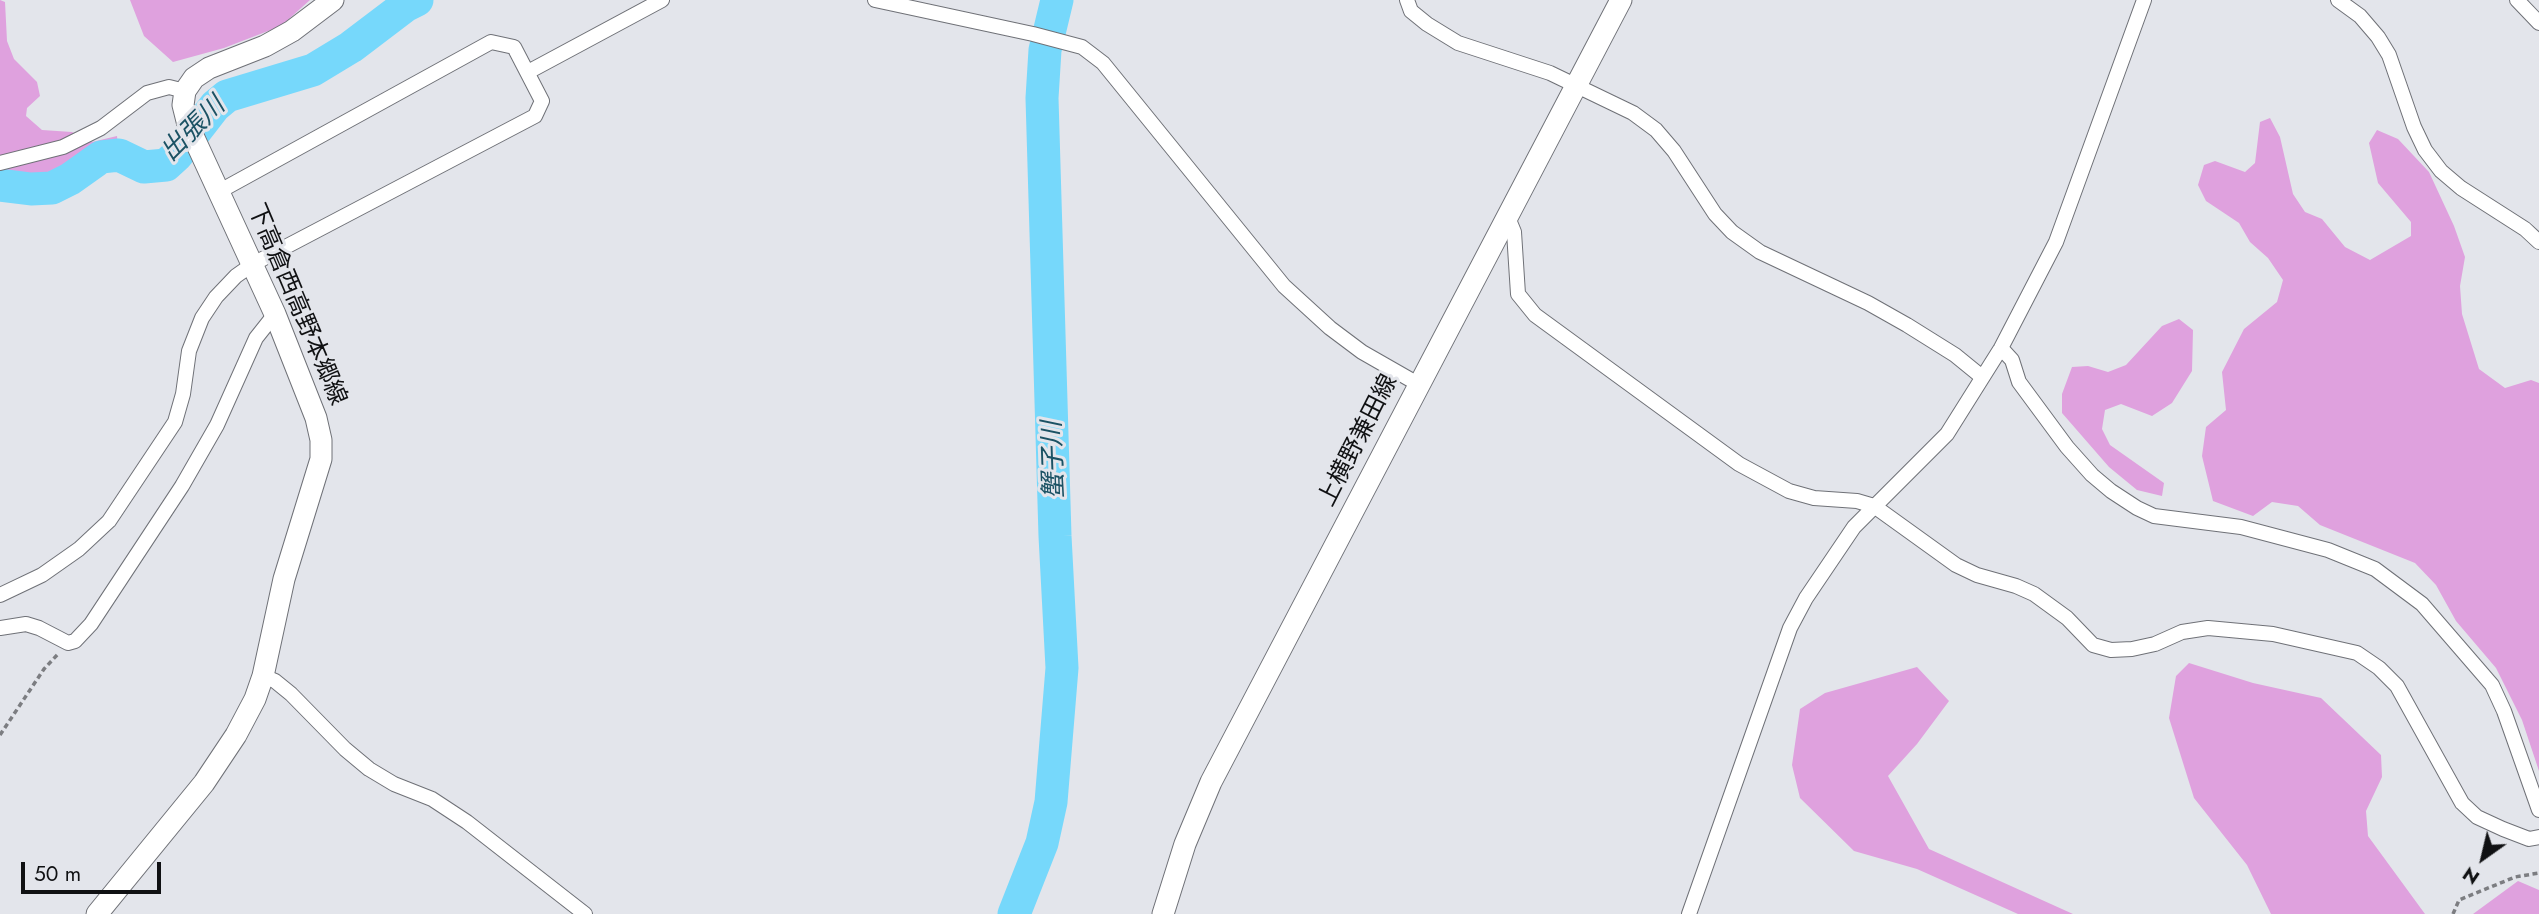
<!DOCTYPE html>
<meta charset="utf-8">
<style>
body{margin:0}
#map{position:relative;width:2539px;height:914px;overflow:hidden;background:#e3e5eb;font-family:Jost,sans-serif}
canvas{display:block}
.north{position:absolute;left:2448px;top:823px;width:70px;height:70px;-webkit-text-stroke:5px #e3e5eb;paint-order:stroke;rotate:214deg;font-size:19px;font-weight:700;line-height:28px;text-align:center;color:#101113}
.north::after{content:'';display:block;margin:auto;width:24px;height:32px;background:#101113;clip-path:polygon(50% 0,100% 100%,50% 72%,0 100%)}
.scale{position:absolute;left:21px;top:862px;width:140px;height:32px;box-sizing:border-box;border:4px solid #101113;border-top:0;padding-left:9px;font-size:21px;line-height:24px;white-space:nowrap;color:#101113;-webkit-text-stroke:5px #e3e5eb;paint-order:stroke}
</style>
<div id="map">
<canvas width="2539" height="914"></canvas>
<div class="north">N</div>
<div class="scale">50 m</div>
</div>
<script>
const context = document.querySelector('canvas').getContext('2d');
context.lineJoin = 'round';
function fill(path, color) { context.fillStyle = color; context.fill(path, 'evenodd'); }
const shape = rows => new Path2D(rows.map(r => 'M' + r).join(''));
function strokePath(path, color, width, dash) { context.strokeStyle = color; context.lineWidth = width; context.lineCap = dash ? 'butt' : 'round'; context.setLineDash(dash || []); context.stroke(path); }
function drawText(font, color, halo, rows, align = 'center') {
  context.font = font + ' Jost,"Noto Sans JP",sans-serif'; context.lineWidth = 6; context.setLineDash([]); context.textBaseline = 'middle'; context.strokeStyle = halo; context.fillStyle = color; for (const [text, x, y, turn = 0] of rows) {
    context.save(); context.translate(x, y); context.rotate((+turn || 0) * Math.PI / 180); context.textAlign = isNaN(turn) ? turn : align; if (halo) context.strokeText(text, 0, 0); context.fillText(text, 0, 0); context.restore();
  }
}
fill(shape([
 [0,0,5,2,7,41,14,59,37,82,40,96,27,108,26,116,42,130,72,132,92,142,117,136,118,147,100,150,60,176,41,184,0,178],
 [130,0,310,0,281,26,224,48,173,62,144,36],
 [2270,118,2280,137,2293,194,2305,212,2322,219,2345,247,2370,260,2411,236,2411,222,2378,183,2369,143,2377,130,2398,139,2429,172,2454,226,2465,257,2460,286,2462,314,2479,369,2505,388,2531,380,2539,383,2539,771,2522,720,2496,668,2456,621,2436,585,2415,563,2320,525,2298,506,2272,502,2253,516,2213,501,2202,456,2206,427,2226,410,2222,372,2244,329,2277,302,2283,280,2268,258,2250,242,2239,223,2206,201,2198,185,2204,165,2215,161,2245,172,2255,163,2260,122],
 [2179,319,2193,330,2192,371,2172,403,2152,416,2121,404,2105,410,2102,429,2110,445,2164,483,2162,496,2137,490,2109,467,2062,413,2062,394,2072,367,2088,366,2108,372,2126,365,2162,326],
 [2189,663,2253,683,2321,698,2381,755,2382,777,2366,811,2368,836,2425,914,2271,914,2247,865,2194,798,2169,718,2176,676],
 [1917,667,1949,701,1917,744,1888,776,1929,849,2073,914,2018,914,1917,869,1854,851,1800,798,1792,765,1800,709,1825,693],
 [2518,881,2539,890,2539,914,2473,914]
]), '#dfa1de');
strokePath(shape([
 [0,185,31,189,52,188,70,179,101,157,119,155,144,167,166,165,177,155,215,106,227,96,313,70,351,47,405,6,417,0],
 [1014,914,1042,843,1051,802,1062,668,1055,536,1042,98,1045,50,1057,0]
]), '#76d8fb', 33);
const street = shape([
 [875,0,1033,34,1082,47,1103,63,1284,286,1330,328,1362,352,1418,384],
 [1407,0,1411,11,1427,24,1458,43,1550,73,1633,113,1656,130,1674,151,1715,214,1732,232,1760,252,1868,303,1907,325,1955,355,1982,377],
 [2338,0,2360,16,2378,37,2389,55,2414,127,2425,150,2441,171,2461,188,2525,229,2539,242],
 [2517,0,2539,23],
 [528,72,662,0],
 [0,163,63,147,101,128,147,93,169,87,185,91],
 [1507,215,1514,232,1518,294,1535,315,1739,464,1789,491,1814,498,1857,501,1874,506,1956,565,1977,575,2016,586,2034,594,2067,618,2093,645,2111,650,2132,649,2155,644,2182,632,2208,628,2273,634,2357,653,2379,668,2397,686,2462,803,2477,817,2503,829,2529,839,2539,837],
 [2001,348,2012,360,2019,382,2067,447,2092,475,2111,491,2137,508,2154,516,2241,527,2328,550,2375,569,2422,604,2492,685,2504,711,2539,810],
 [0,595,42,575,79,549,109,521,175,422,183,394,189,351,202,318,216,297,236,276,253,264,535,116,542,101,514,47,491,42,220,191],
 [0,628,26,624,39,628,68,643,75,641,91,624,182,486,217,425,256,338,275,314],
 [263,676,275,681,291,694,345,749,369,769,394,784,432,799,467,822,585,914],
 [1689,914,1790,628,1806,598,1854,527,1947,434,2001,348,2056,242,2144,0]
]);
const secondary = shape([
 [97,914,204,783,236,735,255,699,263,676,284,579,321,459,321,440,316,418,275,314,188,125,183,105,185,91,194,78,209,68,265,46,292,31,333,0],
 [1163,914,1185,844,1211,782,1621,0]
]);
strokePath(street, '#6f7177', 16);
strokePath(secondary, '#6f7177', 23);
strokePath(shape([
 [0,735,44,669,58,654],
 [2453,914,2459,900,2515,877,2539,873]
]), '#7c7d81', 3.5, [5, 3.5]);
strokePath(street, '#fff', 14);
strokePath(secondary, '#fff', 21);
drawText('24px', '#101113', '#e3e5eb', [
 ["下高倉西高野本郷線",296,305,67],
 ["上横野兼田線",1359,441,-63]
]);
drawText('italic 26px', '#1b5264', '#e3e5eb', [
 ["出張川",194,130,-45],
 ["蟹子川",1055,460,-92]
]);
</script>
